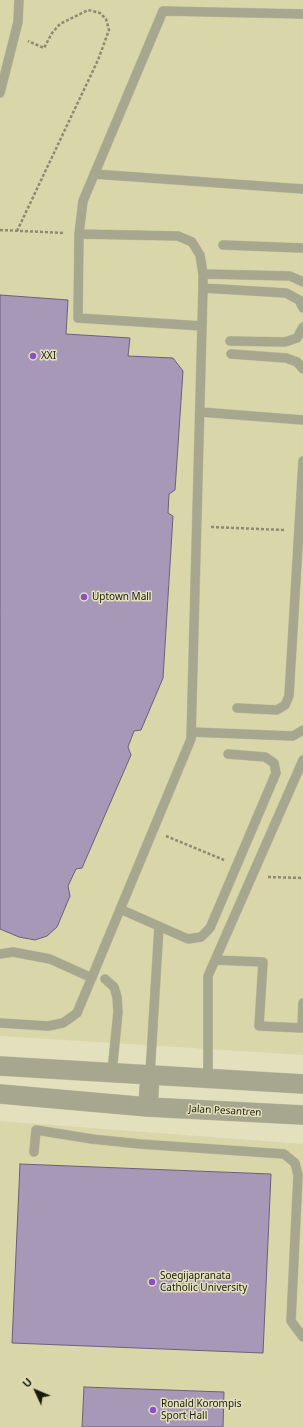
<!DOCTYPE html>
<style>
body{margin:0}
#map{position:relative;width:303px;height:1427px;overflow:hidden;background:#e3e1bd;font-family:"Noto Sans",sans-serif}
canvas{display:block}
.north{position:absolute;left:16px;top:1371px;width:40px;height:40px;-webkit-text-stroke:3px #e3e1bd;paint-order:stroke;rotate:314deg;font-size:11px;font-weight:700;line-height:16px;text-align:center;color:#1a190c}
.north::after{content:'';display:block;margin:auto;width:14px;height:18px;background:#1a190c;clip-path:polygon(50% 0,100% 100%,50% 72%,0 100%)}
</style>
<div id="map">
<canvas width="303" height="1427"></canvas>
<div class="north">U</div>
</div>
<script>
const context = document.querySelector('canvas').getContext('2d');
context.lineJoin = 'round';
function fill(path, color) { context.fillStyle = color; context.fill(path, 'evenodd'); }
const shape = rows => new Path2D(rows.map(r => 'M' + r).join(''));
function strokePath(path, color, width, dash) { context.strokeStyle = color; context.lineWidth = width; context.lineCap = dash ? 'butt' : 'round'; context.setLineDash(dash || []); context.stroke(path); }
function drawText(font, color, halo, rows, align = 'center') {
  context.font = font + ' "Noto Sans",sans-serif'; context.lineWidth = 3; context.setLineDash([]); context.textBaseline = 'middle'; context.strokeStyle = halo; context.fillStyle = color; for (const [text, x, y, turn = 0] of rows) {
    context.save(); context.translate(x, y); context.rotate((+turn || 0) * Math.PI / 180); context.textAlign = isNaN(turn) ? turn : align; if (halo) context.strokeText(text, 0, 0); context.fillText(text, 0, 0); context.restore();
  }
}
fill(shape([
 [0,0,303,0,303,1055,0,1036],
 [0,1121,303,1144,303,1427,0,1427]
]), '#d9d6aa');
const building = shape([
 [0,295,68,300,66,334,130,338,128,356,173,358,183,371,175,490,169,494,168,513,173,516,163,678,141,730,134,731,128,747,131,755,82,868,76,869,68,886,70,896,57,927,47,936,35,940,19,937,0,929,0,295],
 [20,1164,271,1174,263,1353,12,1343,20,1164],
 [84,1387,224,1392,223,1427,82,1427,84,1387]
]);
fill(building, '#a798b7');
strokePath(building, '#6d5f7c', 1);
const service = shape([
 [0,93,18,22,19,0],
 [94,174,303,189],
 [79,234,83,201,163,11,303,14],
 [223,245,303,248],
 [203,274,290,276,303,282],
 [203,288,286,293,299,300,303,308],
 [230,341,285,342,297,338,303,327],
 [231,354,286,358,297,362,303,369],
 [200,412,303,420],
 [237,708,277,710,285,705,289,696,303,461],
 [191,732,293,736,303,730],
 [120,909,188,939,201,937,210,928,276,773,274,763,265,757,228,754],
 [0,954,13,952,50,959,92,978],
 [216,960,263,962,259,1026,302,1028,303,1003],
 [105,979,114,987,117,997,118,1012,112,1072],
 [0,1023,48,1026,63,1023,77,1013,191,739,203,288,203,274,200,255,192,242,178,236,79,234,78,318,202,326],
 [150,1074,159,926],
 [208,1077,208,976,303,760],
 [34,1152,36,1130,92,1139,140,1144,284,1154,295,1163,298,1175,291,1321,303,1337]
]);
const minor = shape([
 [0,1066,303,1084],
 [0,1094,148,1107,303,1115],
 [148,1107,150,1074]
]);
strokePath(service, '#bfbd9d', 10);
strokePath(minor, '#bfbd9d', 20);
strokePath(shape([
 [0,230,65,233],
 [17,231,98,60,109,30,106,19,100,13,88,10,60,24,52,33,44,48,28,41],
 [211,527,284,530],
 [166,836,224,860],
 [268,877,303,878]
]), '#8c8b71', 2.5, [3, 2]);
strokePath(service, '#a7a68e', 9);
strokePath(minor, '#a7a68e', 19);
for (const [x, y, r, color] of [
 [33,356,4,"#8d4ec3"],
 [84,597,4,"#8d4ec3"],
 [152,1282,4,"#8d4ec3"],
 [153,1410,4,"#8d4ec3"]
]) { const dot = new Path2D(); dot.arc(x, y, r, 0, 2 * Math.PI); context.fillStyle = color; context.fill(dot); strokePath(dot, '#e3e1bd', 1.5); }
drawText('10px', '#1a190c', '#e3e1bd', [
 ["XXI",41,356],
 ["Uptown Mall",92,597],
 ["Soegijapranata",160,1276],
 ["Catholic University",160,1288],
 ["Ronald Korompis",161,1404],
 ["Sport Hall",161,1416]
], 'left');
drawText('10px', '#1a190c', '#e3e1bd', [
 ["Jalan Pesantren",225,1111,3]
]);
</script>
